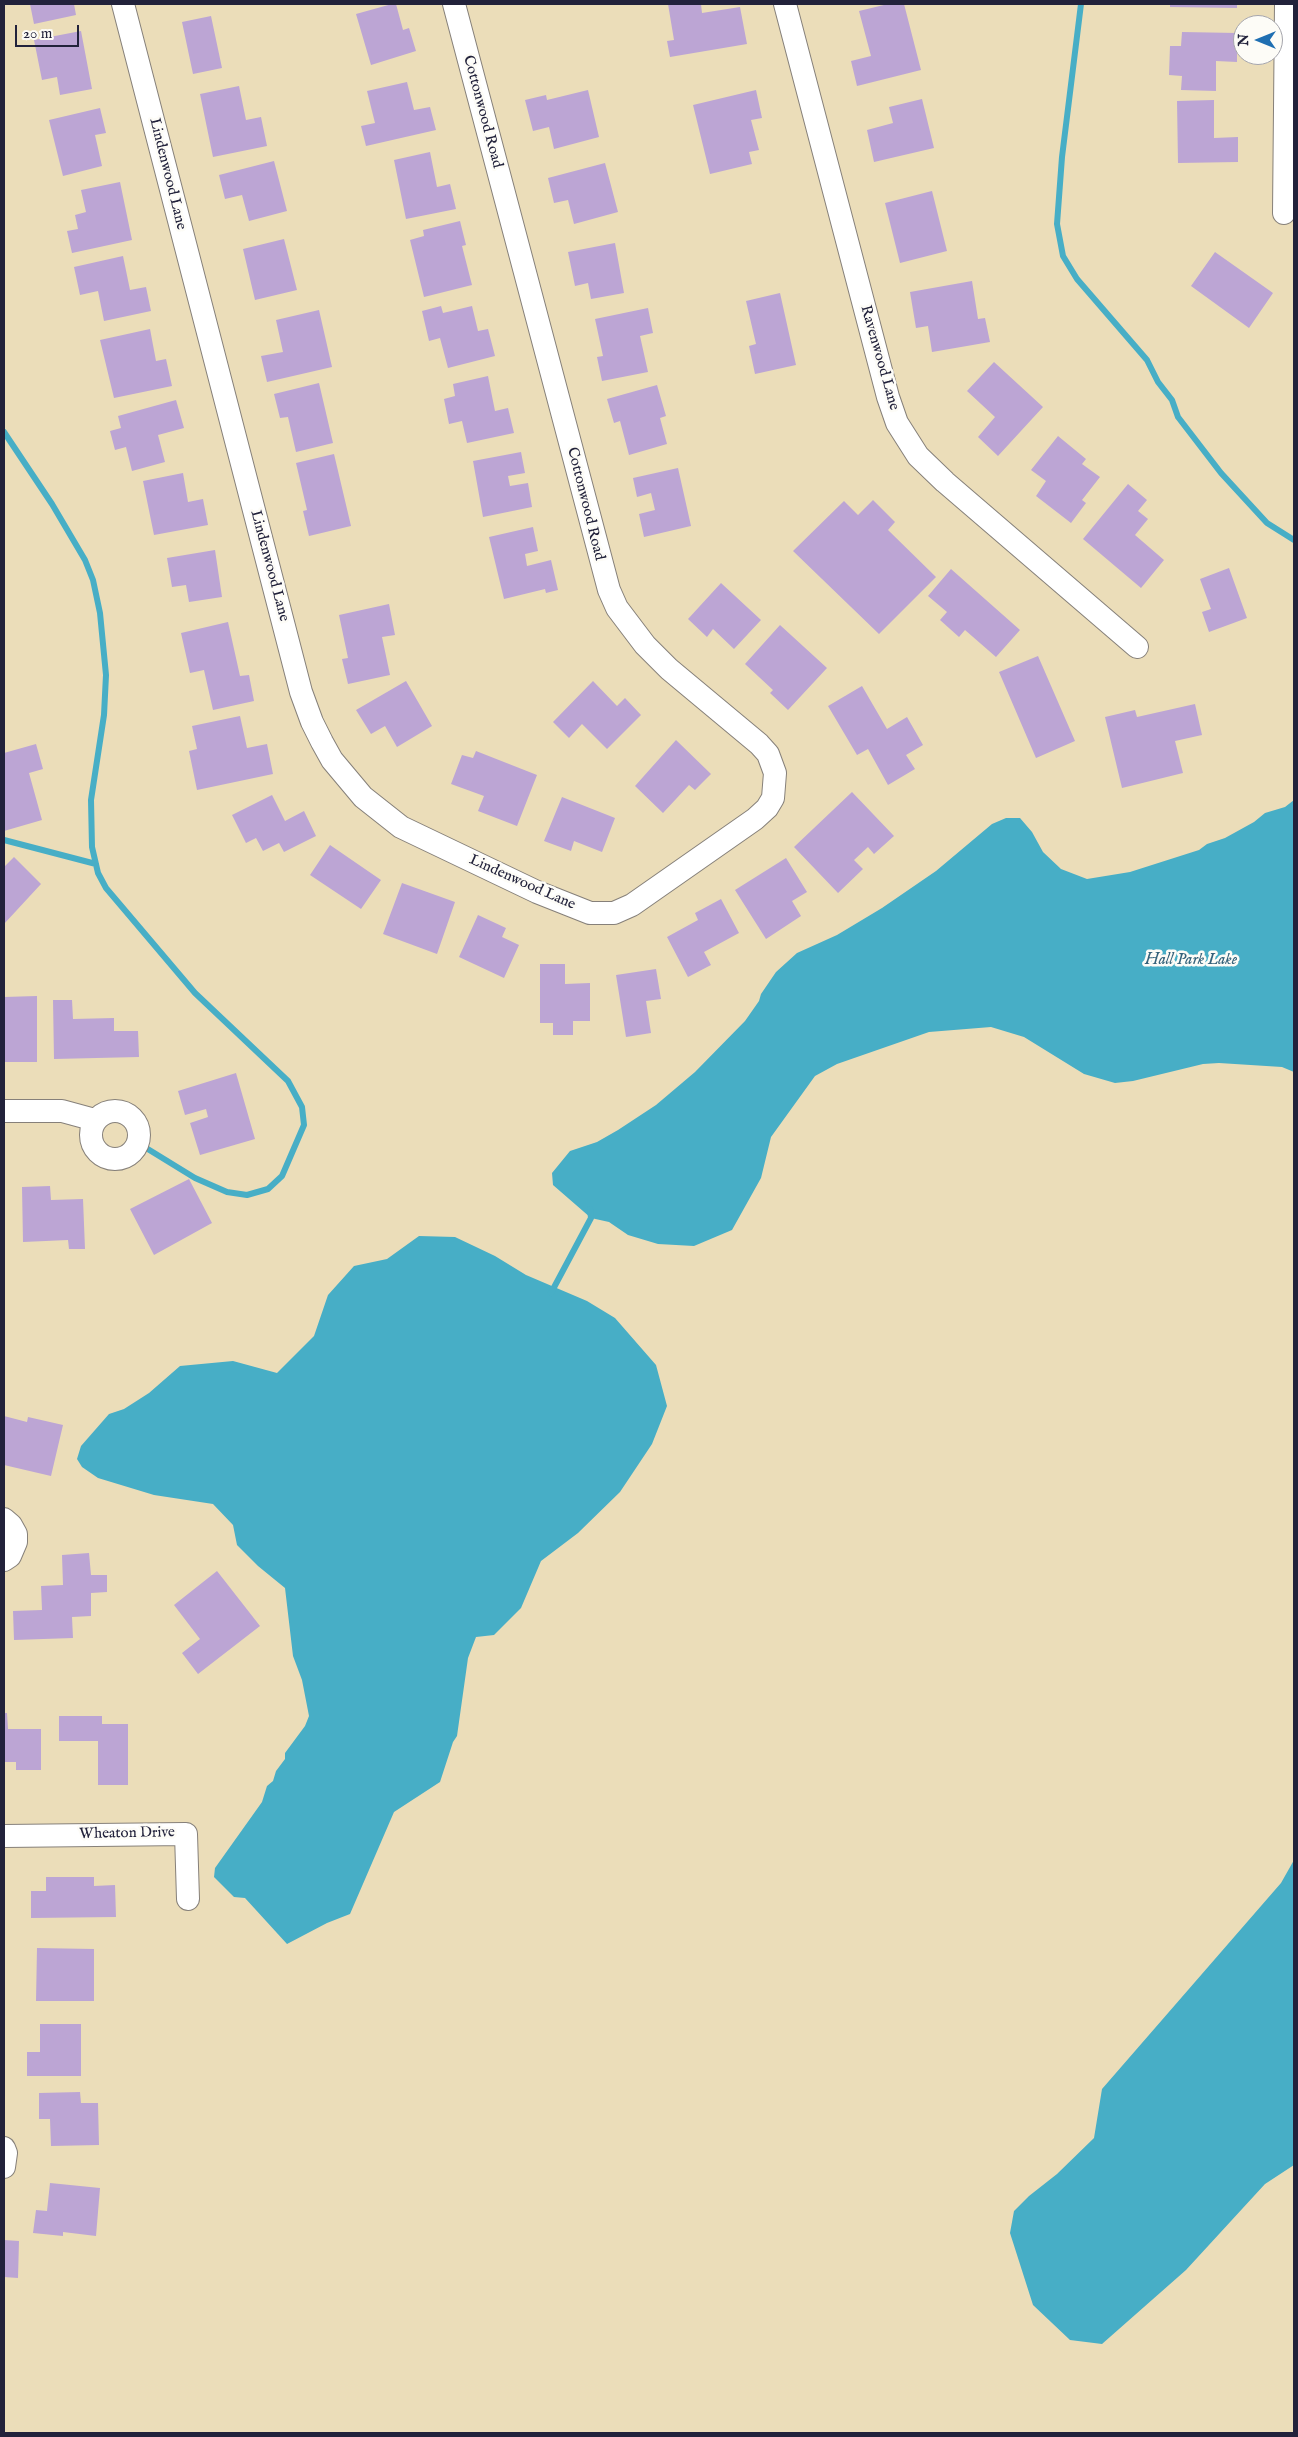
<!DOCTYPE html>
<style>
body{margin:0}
#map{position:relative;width:1298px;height:2437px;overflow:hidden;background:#ebddb9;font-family:"IM FELL English",serif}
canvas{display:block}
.frame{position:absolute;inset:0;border:5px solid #22223b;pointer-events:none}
.north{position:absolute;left:1233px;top:15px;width:50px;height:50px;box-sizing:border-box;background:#fdfcf7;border:1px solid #a5a5ac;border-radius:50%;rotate:270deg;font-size:14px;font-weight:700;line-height:20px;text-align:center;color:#22223b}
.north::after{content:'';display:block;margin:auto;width:18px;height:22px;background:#1f6fb2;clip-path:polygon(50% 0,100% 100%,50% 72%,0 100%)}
.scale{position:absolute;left:15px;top:25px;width:64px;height:22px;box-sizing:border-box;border:2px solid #22223b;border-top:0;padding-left:6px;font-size:15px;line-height:18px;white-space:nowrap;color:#22223b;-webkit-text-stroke:4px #fdfcf7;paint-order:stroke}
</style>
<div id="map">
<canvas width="1298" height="2437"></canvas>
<div class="frame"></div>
<div class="north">N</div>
<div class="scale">20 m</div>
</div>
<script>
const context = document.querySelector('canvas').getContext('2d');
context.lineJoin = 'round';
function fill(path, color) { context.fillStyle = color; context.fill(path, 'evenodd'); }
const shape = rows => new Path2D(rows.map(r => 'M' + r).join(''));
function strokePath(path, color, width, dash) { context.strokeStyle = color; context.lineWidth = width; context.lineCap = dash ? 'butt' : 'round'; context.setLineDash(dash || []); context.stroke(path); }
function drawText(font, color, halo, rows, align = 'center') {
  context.font = font + ' "IM FELL English",serif'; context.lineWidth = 5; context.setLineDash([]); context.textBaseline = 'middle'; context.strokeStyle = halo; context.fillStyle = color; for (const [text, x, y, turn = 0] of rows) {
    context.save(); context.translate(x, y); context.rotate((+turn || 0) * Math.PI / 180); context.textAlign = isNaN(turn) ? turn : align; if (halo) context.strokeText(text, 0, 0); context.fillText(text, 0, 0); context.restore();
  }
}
fill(shape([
 [1294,800,1294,1072,1282,1067,1219,1063,1203,1064,1133,1081,1115,1083,1084,1074,1024,1037,991,1027,929,1032,837,1064,815,1076,771,1137,761,1178,732,1230,694,1246,658,1244,628,1235,609,1222,591,1218,553,1185,552,1173,570,1151,597,1142,618,1130,656,1105,695,1072,745,1021,759,1001,761,994,776,972,797,953,837,935,882,908,936,871,992,824,1006,818,1020,818,1032,832,1043,852,1061,869,1087,879,1130,872,1199,850,1207,844,1225,838,1254,822,1265,813,1285,807],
 [419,1236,455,1237,495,1256,526,1275,587,1301,615,1318,656,1365,667,1406,652,1444,620,1492,578,1533,541,1561,521,1608,494,1635,476,1637,468,1658,457,1736,453,1742,440,1782,394,1812,350,1914,327,1923,287,1944,245,1898,234,1897,214,1877,215,1868,262,1802,267,1786,273,1781,276,1771,285,1759,285,1753,305,1726,309,1716,302,1680,293,1656,285,1588,258,1566,237,1545,233,1525,213,1504,154,1495,98,1478,82,1467,77,1459,81,1446,109,1414,124,1409,149,1393,180,1366,233,1361,277,1373,314,1336,328,1295,354,1266,387,1259],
 [1294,1860,1294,2165,1265,2184,1186,2270,1102,2344,1070,2340,1033,2305,1010,2233,1014,2211,1029,2196,1057,2174,1094,2138,1102,2089,1281,1883]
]), '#47aec6');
strokePath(shape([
 [1081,4,1062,157,1057,224,1063,256,1077,279,1147,360,1158,382,1172,400,1178,417,1221,473,1267,523,1294,540],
 [4,432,52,504,85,560,93,580,100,613,106,675,104,715,91,800,92,847,98,873,106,888,195,993,288,1081,302,1107,304,1125,282,1176,268,1189,247,1195,227,1192,195,1178,138,1143],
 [4,840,96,864],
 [551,1293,591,1218,590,1209]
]), '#47aec6', 6);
fill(shape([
 [30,4,74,4,76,15,34,24],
 [392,4,396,4,403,30,409,28,416,51,371,65,356,14],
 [668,4,701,4,702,13,740,7,747,44,670,57,667,41,674,40],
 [888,4,904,4,921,70,857,86,851,61,871,56,859,11],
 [1170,4,1237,4,1237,8,1170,7],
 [211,16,222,68,193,74,182,22],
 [81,31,92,89,60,95,57,77,42,80,34,40],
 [1182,32,1237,33,1237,62,1216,61,1216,91,1181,90,1182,76,1169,75,1170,46,1181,46],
 [407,82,414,110,430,107,436,130,366,146,361,126,375,123,367,91],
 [239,86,246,120,261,117,267,146,213,157,200,94],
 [588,90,599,137,554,149,549,127,533,131,525,100,546,95,547,100],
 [756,90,762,118,751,120,759,150,749,152,752,164,710,174,693,105],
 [922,99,934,148,874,162,867,130,893,123,889,107],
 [1214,100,1214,138,1238,137,1238,162,1178,163,1177,101],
 [100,108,106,133,95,135,102,166,63,176,49,120],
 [430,152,437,187,450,184,456,209,406,219,394,160],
 [274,161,287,211,249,221,242,195,225,199,219,175],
 [605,163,618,212,574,224,568,200,554,203,548,178],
 [120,182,132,240,72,253,67,231,78,229,75,215,86,212,81,190],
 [932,191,947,251,900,263,885,203],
 [460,221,466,245,462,246,472,285,424,297,410,240,424,236,423,230],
 [284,239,297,290,255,300,243,249],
 [615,243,624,293,591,299,588,283,575,286,568,252],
 [1215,252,1273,293,1249,328,1191,286],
 [123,256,130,290,146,287,151,311,104,321,98,291,80,295,74,267],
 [972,281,978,319,985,318,990,342,932,352,928,326,916,328,910,292],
 [780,293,796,365,755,374,749,346,756,344,746,301],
 [441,306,443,313,472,306,478,331,488,329,495,356,448,368,440,338,429,341,422,311],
 [648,308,653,333,640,336,648,372,602,381,597,357,603,356,595,319],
 [319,310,332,367,267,382,261,356,283,352,276,320],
 [150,329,156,361,166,359,172,386,114,398,100,340],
 [994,362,1043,407,998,456,978,437,995,417,967,391],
 [488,376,495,411,508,408,514,433,467,443,462,421,449,424,444,399,455,396,453,384],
 [319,383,333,443,296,452,288,417,280,418,274,394],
 [657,385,666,416,660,418,667,444,629,455,620,421,614,423,607,399],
 [176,400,184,428,158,435,165,462,132,471,126,447,115,450,110,431,121,428,118,416],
 [1058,436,1086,459,1082,464,1100,477,1082,500,1086,503,1071,523,1036,496,1046,481,1031,470],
 [521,452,525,473,508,476,510,486,528,483,532,507,483,517,473,461],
 [334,454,351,526,309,536,303,511,307,510,296,463],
 [678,468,691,526,644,537,639,514,655,510,651,493,637,497,633,478],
 [183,473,188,502,203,499,208,525,154,535,143,481],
 [1128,484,1147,500,1138,511,1148,519,1135,535,1164,560,1141,588,1083,539],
 [873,500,895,522,888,530,936,577,879,634,793,551,844,501,858,515],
 [533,527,538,551,525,554,527,566,551,560,558,590,546,593,545,589,504,599,489,537],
 [215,550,222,597,189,602,186,585,172,587,167,558],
 [1229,568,1247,618,1209,632,1202,612,1211,609,1200,579],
 [951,569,1020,630,996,657,965,630,959,637,940,620,947,612,928,596],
 [721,583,761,620,734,649,713,629,707,637,688,619],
 [389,604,395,635,382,637,390,675,348,684,342,659,348,658,339,615],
 [228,622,240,676,249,675,254,701,213,710,204,670,190,673,181,633],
 [780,625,827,668,788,710,770,693,773,690,745,664],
 [1038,656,1075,741,1036,758,999,672],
 [406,681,432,726,397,747,385,726,371,734,356,710],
 [593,681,617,706,625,698,641,715,607,749,582,724,569,738,553,722],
 [862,686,887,729,907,717,923,745,906,755,915,769,888,785,868,749,857,755,828,706],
 [1195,704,1202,735,1175,741,1183,773,1122,788,1105,717,1135,710,1137,717],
 [240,716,247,748,267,744,273,774,197,790,189,751,197,749,192,726],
 [676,740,711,774,695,790,689,785,663,813,635,786],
 [36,744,43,769,29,773,42,820,4,831,4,753],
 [476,751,537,775,517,826,478,811,484,796,451,784,462,755,473,758],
 [852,792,894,836,874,854,868,847,854,860,863,869,838,893,794,847],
 [272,795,285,821,304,811,316,836,284,852,279,843,263,851,256,838,246,843,232,815],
 [562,797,615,818,602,852,574,841,571,851,544,841],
 [330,845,381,880,361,909,310,875],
 [14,857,41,884,4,924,4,867],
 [786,858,807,892,792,901,801,916,766,939,735,890],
 [402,883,455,902,437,954,383,934],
 [721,899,739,933,704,952,711,965,688,977,667,937,698,920,695,913],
 [478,915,506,928,502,937,519,945,504,978,459,957],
 [540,964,565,964,565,984,590,983,590,1021,573,1021,573,1035,553,1035,553,1023,540,1023],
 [656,969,661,999,646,1001,651,1033,626,1037,616,975],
 [37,996,37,1062,4,1062,4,997],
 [53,1000,72,1000,73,1019,114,1018,114,1031,138,1031,139,1057,54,1059],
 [236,1073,255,1139,200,1155,190,1123,208,1117,206,1109,185,1115,178,1091],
 [189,1179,212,1223,154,1255,130,1209],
 [50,1186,51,1200,83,1199,85,1249,69,1249,68,1240,23,1242,22,1187],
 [4,1416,27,1422,28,1417,63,1425,51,1476,4,1465],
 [89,1553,91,1575,107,1575,107,1592,91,1593,91,1616,72,1617,73,1638,14,1640,13,1611,42,1610,41,1586,63,1585,62,1555],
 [217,1571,260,1626,198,1674,182,1653,200,1639,174,1605],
 [4,1713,7,1713,8,1729,41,1729,41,1770,16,1770,16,1762,4,1762],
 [59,1716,102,1716,102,1724,128,1724,128,1785,98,1785,98,1741,59,1741],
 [46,1877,94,1877,94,1886,115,1885,116,1917,31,1918,31,1891,46,1891],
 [37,1948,94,1949,94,2001,36,2001],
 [40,2024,81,2024,81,2076,27,2076,27,2052,40,2052],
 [80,2092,81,2103,98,2103,99,2145,51,2146,50,2119,39,2119,39,2093],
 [50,2183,100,2188,96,2236,63,2232,63,2236,33,2233,36,2210,47,2211],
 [4,2240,19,2241,18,2278,4,2277]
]), '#bca5d4');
const minor = shape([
 [123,4,301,692,312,722,322,742,332,760,363,797,401,827,537,892,590,913,614,913,632,905,755,819,767,808,773,798,775,773,768,754,759,744,669,669,645,645,617,608,609,590,454,4],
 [785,4,888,397,897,423,918,456,945,482,1137,647],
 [1284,213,1286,4],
 '91 1135a24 24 0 1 1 48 0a24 24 0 1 1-48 0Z',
 [4,1111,62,1111,95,1120],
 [4,1519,11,1525,16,1534,16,1542,10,1556,4,1560],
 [4,1836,186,1834,188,1899],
 [4,2148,6,2153,4,2167]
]);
strokePath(minor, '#86807a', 24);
strokePath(minor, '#fff', 22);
drawText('15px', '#22223b', '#fdfcf7', [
 ["Cottonwood Road",482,112,75],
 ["Lindenwood Lane",167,174,76],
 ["Ravenwood Lane",879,358,74],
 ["Cottonwood Road",585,504,76],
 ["Lindenwood Lane",269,566,75],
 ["Lindenwood Lane",522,883,24],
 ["Wheaton Drive",127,1834,-1]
]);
drawText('italic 16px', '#33617a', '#fdfcf7', [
 ["Hall Park Lake",1191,961]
]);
</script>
